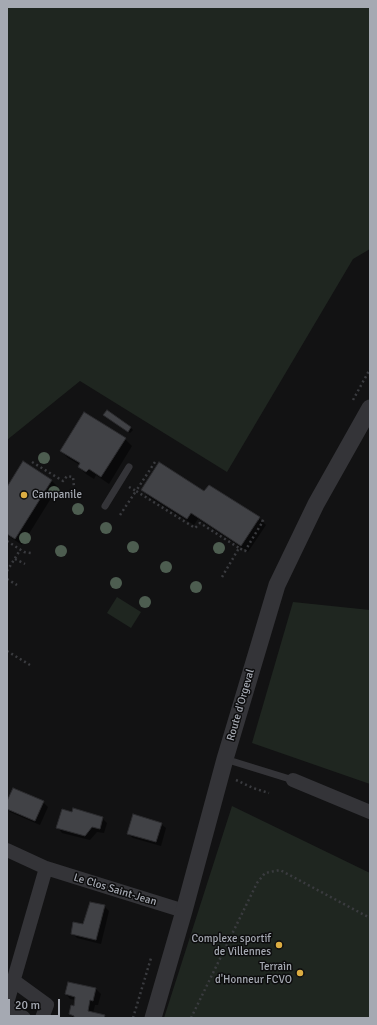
<!DOCTYPE html>
<style>
body{margin:0}
#map{position:relative;width:377px;height:1025px;overflow:hidden;background:#121213;font-family:Signika,sans-serif}
canvas{display:block}
.frame{position:absolute;inset:0;border:8px solid #a5a9b2;pointer-events:none}
.scale{position:absolute;left:8px;top:999px;width:52px;height:18px;box-sizing:border-box;border:2px solid #a5a9b2;border-top:0;padding-left:5px;font-size:12px;line-height:14px;white-space:nowrap;color:#a5a9b2;-webkit-text-stroke:3px #0d0d0e;paint-order:stroke}
</style>
<div id="map">
<canvas width="377" height="1025"></canvas>
<div class="frame"></div>
<div class="scale">20 m</div>
</div>
<script>
const context = document.querySelector('canvas').getContext('2d');
context.lineJoin = 'round';
function fill(path, color) { context.fillStyle = color; context.fill(path, 'evenodd'); }
const shape = rows => new Path2D(rows.map(r => 'M' + r).join(''));
function strokePath(path, color, width, dash) { context.strokeStyle = color; context.lineWidth = width; context.lineCap = dash ? 'butt' : 'round'; context.setLineDash(dash || []); context.stroke(path); }
function drawText(font, color, halo, rows, align = 'center') {
  context.font = font + ' Signika,sans-serif'; context.lineWidth = 3; context.setLineDash([]); context.textBaseline = 'middle'; context.strokeStyle = halo; context.fillStyle = color; for (const [text, x, y, turn = 0] of rows) {
    context.save(); context.translate(x, y); context.rotate((+turn || 0) * Math.PI / 180); context.textAlign = isNaN(turn) ? turn : align; if (halo) context.strokeText(text, 0, 0); context.fillText(text, 0, 0); context.restore();
  }
}
fill(shape([
 [7,7,370,7,370,249,353,259,227,472,80,381,7,440],
 [117,597,141,612,131,628,107,613],
 [293,602,370,610,370,784,252,743],
 [232,806,370,873,370,1018,164,1018]
]), '#1f2620');
fill(shape([
 [107,411,131,428,133,430,130,433,107,417],
 [125,439,132,446,109,484,96,475,94,479,86,474,79,467,80,465,68,458,61,451],
 [51,480,58,487,22,545,7,535,7,489],
 [142,490,205,493,259,518,266,525,248,552,198,519,194,525,149,497],
 [43,802,48,807,40,825,10,812,7,809,7,804],
 [102,818,107,823,104,833,97,832,90,840,62,833,58,828],
 [161,824,166,828,161,846,133,838,128,834],
 [104,906,109,911,101,944,77,938,72,933,84,925],
 [68,983,96,989,101,994,98,1005,95,1005,93,1013,104,1016,106,1018,74,1018,70,1014,75,1007,76,1000,70,999,66,994]
]), '#0007');
const building = shape([
 [107,410,131,427,128,432,103,415,107,410],
 [84,412,126,438,101,477,89,469,86,472,78,467,80,463,60,451,84,412],
 [23,461,52,480,15,539,7,534,7,487,23,461],
 [159,462,204,491,209,485,260,517,241,546,191,513,187,519,141,490,159,462],
 [13,788,44,801,35,821,7,809,7,801,13,788],
 [73,808,103,817,100,829,92,827,85,836,56,828,62,809,72,812,73,808],
 [133,814,162,823,156,842,127,834,133,814],
 [90,902,105,905,96,940,71,934,73,922,83,924,90,902],
 [68,982,96,988,93,1001,90,1000,88,1011,105,1015,104,1018,74,1018,74,1016,69,1014,71,1005,74,1006,75,997,65,994,68,982]
]);
fill(building, '#414246');
strokePath(building, '#2c2c2f', 1);
strokePath(shape([
 [353,400,370,369],
 [32,462,63,481,67,476,73,477,74,487],
 [155,462,136,491,195,528,200,523,239,548],
 [120,515,136,491,129,487],
 [7,541,24,552,31,553],
 [15,559,25,564],
 [7,571,20,550],
 [222,577,239,548,245,551,263,521,258,519],
 [7,579,17,585],
 [7,651,30,665],
 [236,780,253,788,269,793],
 [133,1018,151,958],
 [191,1018,257,883,265,873,280,870,370,918]
]), '#3a3b3f', 2.5, [2, 3]);
strokePath(shape([
 [105,506,129,467],
 [225,759,293,780]
]), '#343438', 7);
strokePath(shape([
 [293,780,370,812],
 [7,850,46,868,184,911],
 [14,981,47,1005,42,1018],
 [7,1003,46,868],
 [7,1006,24,1018]
]), '#343438', 14);
strokePath(shape([
 [153,1018,184,911,225,759,277,585,316,504,370,408]
]), '#343438', 17);
context.fillStyle = '#4d5d50';
for (const [x, y] of [
 [44,458],
 [54,492],
 [78,509],
 [106,528],
 [25,538],
 [133,547],
 [219,548],
 [61,551],
 [166,567],
 [116,583],
 [196,587],
 [145,602]
]) { context.beginPath(); context.arc(x, y, 6, 0, 2 * Math.PI); context.fill(); }
for (const [x, y, r, color] of [
 [24,495,4,"#dcad42"],
 [279,945,4,"#dcad42"],
 [300,973,4,"#dcad42"]
]) { const dot = new Path2D(); dot.arc(x, y, r, 0, 2 * Math.PI); context.fillStyle = color; context.fill(dot); strokePath(dot, '#0d0d0e', 1.5); }
drawText('11px', '#a5a9b2', '#0d0d0e', [
 ["Campanile",32,495,"left"],
 ["Complexe sportif",271,939],
 ["de Villennes",271,952],
 ["Terrain",292,967],
 ["d'Honneur FCVO",292,980]
], 'right');
drawText('11px', '#a5a9b2', '#0d0d0e', [
 ["Route d'Orgeval",241,705,-74],
 ["Le Clos Saint-Jean",115,890,17]
]);
</script>
